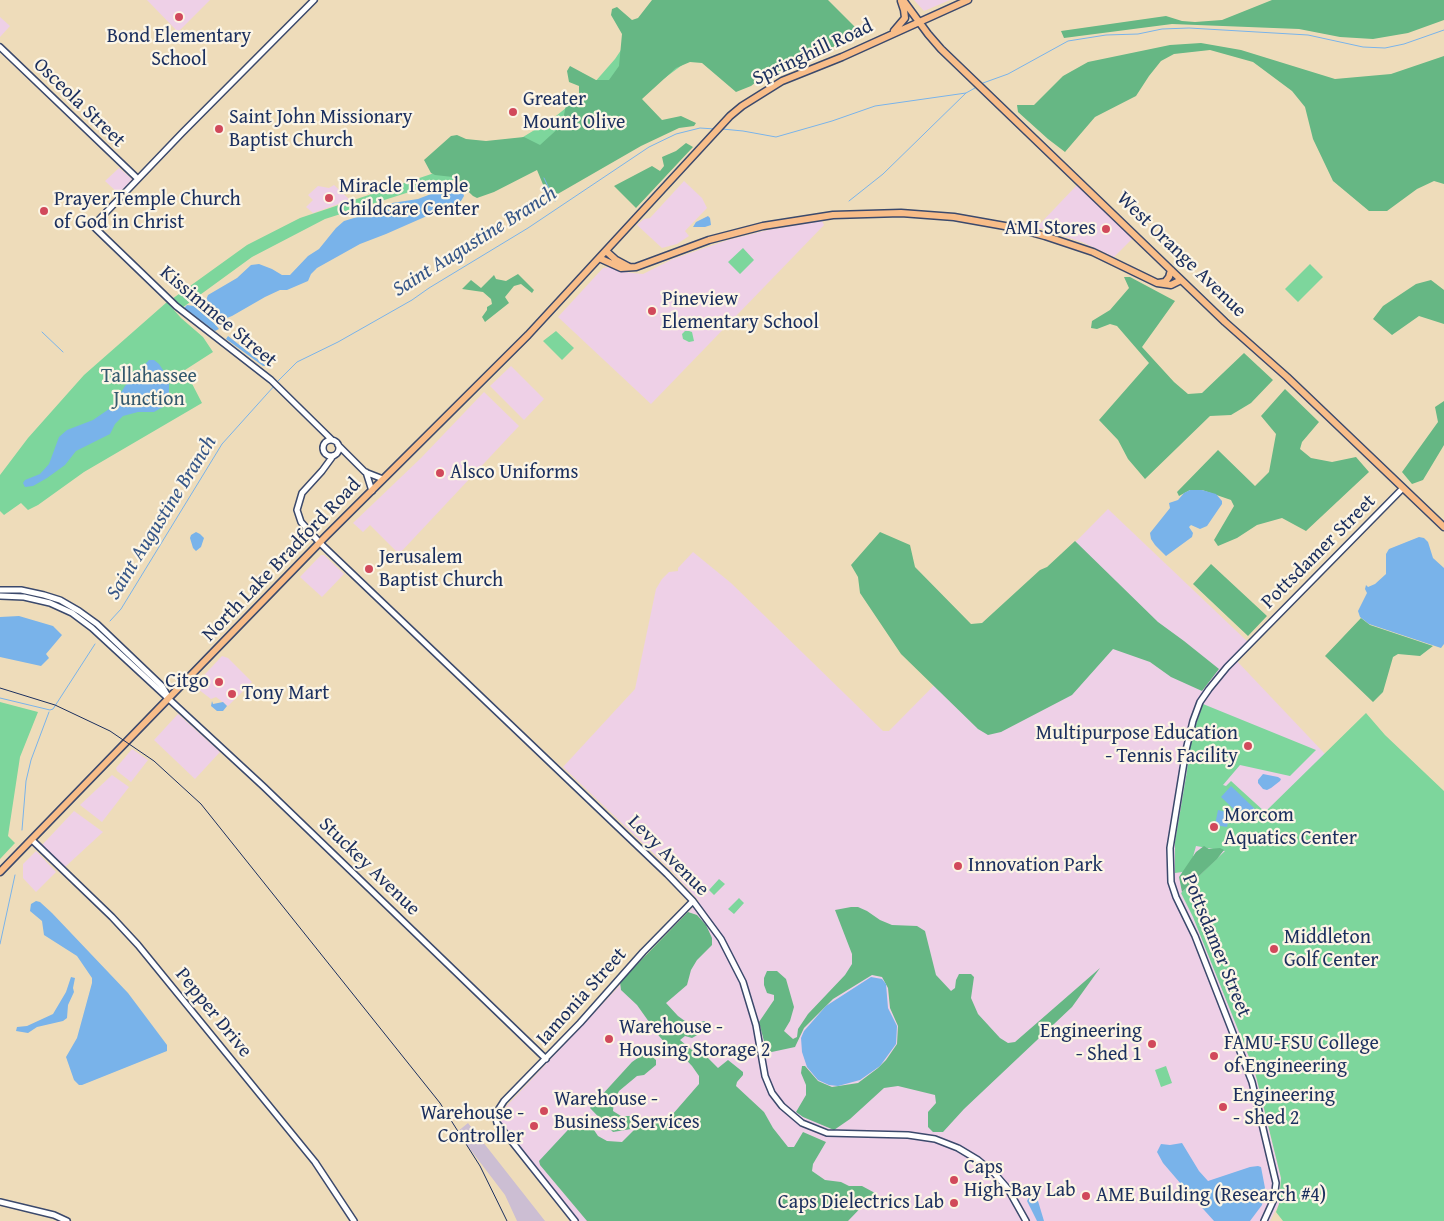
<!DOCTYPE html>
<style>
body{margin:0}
canvas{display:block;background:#eedcba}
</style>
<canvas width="1444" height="1221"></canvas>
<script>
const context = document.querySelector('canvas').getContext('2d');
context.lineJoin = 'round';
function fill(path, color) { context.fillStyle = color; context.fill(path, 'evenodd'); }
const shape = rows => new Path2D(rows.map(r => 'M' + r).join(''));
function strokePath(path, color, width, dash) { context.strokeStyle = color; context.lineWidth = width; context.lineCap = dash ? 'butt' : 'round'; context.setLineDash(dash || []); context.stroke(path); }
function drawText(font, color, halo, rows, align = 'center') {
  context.font = font + ' "Gentium Book Plus",serif'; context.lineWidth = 4.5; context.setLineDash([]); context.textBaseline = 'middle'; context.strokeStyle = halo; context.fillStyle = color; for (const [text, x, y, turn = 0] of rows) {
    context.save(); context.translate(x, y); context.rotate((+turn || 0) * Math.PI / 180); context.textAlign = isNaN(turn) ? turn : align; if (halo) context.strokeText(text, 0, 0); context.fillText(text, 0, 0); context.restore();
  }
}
fill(shape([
 [147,0,210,0,178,32],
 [914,0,950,0,924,11],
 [0,17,10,26,0,37],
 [119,168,132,179,119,194,105,181],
 [684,181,702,198,707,208,685,231,689,236,677,244,662,248,637,225,644,219,650,218],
 [334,185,350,200,313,213,306,207,313,200,308,195,318,186,329,188],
 [1077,185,1134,237,1114,257,1082,242,1037,227],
 [822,221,824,225,651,404,558,317,603,268,610,267,623,272,643,274,673,259,728,240,768,230],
 [511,366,544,399,524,420,490,386],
 [484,392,519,426,399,554,370,525,363,532,353,523,421,458],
 [1108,509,1250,644,1235,659,1325,754,1232,845,1234,1019,1255,1072,1281,1178,1279,1204,1270,1221,578,1221,501,1124,501,1112,699,901,671,870,563,767,635,689,656,589,662,579,669,572,678,571,678,568,693,552,731,583,883,731,889,731],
 [321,555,324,555,344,574,322,597,300,577],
 [222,656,228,658,252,682,228,706,216,697,211,699,194,686],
 [178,714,220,752,195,779,154,740],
 [132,749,148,760,131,782,117,771,116,768],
 [112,775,129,787,102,822,80,805],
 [74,811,103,832,65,867,42,845],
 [36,851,56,872,36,892,23,878,23,864]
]), '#eed0e7');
fill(shape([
 [468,1123,545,1221,517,1221,505,1195,457,1132]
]), '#ccbed3');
fill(shape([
 [643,17,693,57,550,163,457,179,425,187,325,219,252,257,182,308,172,299,247,245,300,218,500,151,551,120,587,91,615,59],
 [743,248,754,260,740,274,728,262],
 [1310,264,1323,277,1298,302,1285,289],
 [167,302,181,318,203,337,213,352,185,370,202,403,84,472,38,505,28,510,21,503,4,515,0,511,0,475,28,438,84,375],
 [556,331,574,348,562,360,543,341],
 [685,331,689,331,692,332,694,341,689,342,683,339,682,334],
 [0,702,38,712,20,757,8,836,15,843,0,859],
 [1203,704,1316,750,1290,776,1240,765,1223,785,1226,786,1231,781,1265,812,1366,713,1385,735,1444,791,1444,1221,1283,1221,1276,1212,1279,1204,1281,1178,1255,1072,1193,917,1181,893,1225,851,1196,846,1189,871,1175,873,1175,842,1187,771,1190,742],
 [719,879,725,884,714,895,709,890],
 [739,898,744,903,734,914,728,909],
 [1166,1066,1172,1083,1161,1087,1155,1070]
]), '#7dd69c');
fill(shape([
 [652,0,828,0,855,27,856,33,853,38,780,71,765,75,751,86,736,92,702,63,690,62,676,68,642,99,662,120,681,116,696,123,694,126,679,128,641,146,549,199,537,170,494,192,477,198,473,196,453,177,435,175,431,173,424,160,451,136,457,135,466,139,486,141,524,137,540,145,562,125,566,105,579,94,579,86,569,82,567,71,570,66,596,80,609,80,619,66,622,34,611,15,612,9,617,7,632,20,638,18],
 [1272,0,1444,0,1444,20,1408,33,1373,39,1340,37,1299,29,1172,24,1064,38,1061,31,1166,16,1182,21,1195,22,1222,20],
 [1201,43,1241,50,1335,79,1391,74,1444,56,1444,184,1434,181,1417,189,1387,211,1369,211,1333,181,1313,139,1305,107,1292,91,1253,62,1210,50,1174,54,1161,61,1149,76,1136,96,1095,117,1065,152,1048,139,1018,112,1017,105,1034,105,1063,76,1088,62,1170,45],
 [686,143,693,147,636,208,614,186,652,166,660,171,664,166,662,157,676,151],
 [518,274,534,290,532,293,521,284,514,286,505,297,509,303,485,322,482,317,487,310,487,307,492,304,491,299,483,292,462,289,471,280,481,288,494,275,496,279,506,281],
 [1124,277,1130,277,1175,301,1142,347,1174,382,1188,394,1202,393,1244,353,1273,380,1251,403,1231,415,1210,416,1145,479,1128,459,1118,440,1099,420,1149,363,1117,326,1110,324,1097,329,1091,328,1092,321,1110,310,1129,288],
 [1431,280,1444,290,1444,324,1419,316,1392,335,1373,319,1383,306,1416,284],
 [1285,389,1319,422,1302,442,1300,449,1311,458,1332,462,1356,457,1369,472,1306,531,1282,518,1257,525,1237,538,1218,546,1214,540,1234,506,1231,500,1202,490,1190,490,1179,496,1177,492,1218,450,1255,486,1269,472,1276,434,1261,416],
 [1444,401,1444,445,1423,480,1412,484,1402,472,1438,422,1435,407],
 [880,532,910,545,915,567,971,624,982,623,1040,570,1047,567,1075,541,1158,622,1184,641,1219,669,1202,691,1171,677,1150,662,1113,649,1072,695,1001,732,988,735,978,729,901,654,860,593,858,577,851,565],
 [1211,564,1267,616,1248,636,1193,584],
 [1361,618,1370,625,1433,646,1420,656,1398,654,1393,657,1383,692,1373,702,1325,656],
 [1204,846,1209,849,1220,848,1224,850,1217,859,1182,892,1179,877,1196,852],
 [851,907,858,907,867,911,880,920,892,925,917,926,925,931,936,975,951,991,955,988,956,980,959,974,971,974,974,977,971,998,978,1014,1000,1038,1008,1043,1015,1042,1100,968,1072,1007,964,1109,943,1132,933,1132,928,1127,928,1112,936,1103,935,1095,898,1086,884,1088,850,1119,834,1130,803,1117,796,1112,806,1095,806,1085,801,1073,802,1066,805,1066,818,1081,832,1087,858,1083,878,1068,886,1060,897,1044,898,1026,890,1008,888,988,882,977,872,975,833,999,804,1028,795,1047,767,1053,759,1022,774,1000,774,995,767,993,764,985,764,978,767,971,777,971,786,979,794,1007,790,1021,784,1031,793,1039,797,1037,798,1029,808,1014,845,975,852,964,852,954,835,910],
 [688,912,697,915,706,925,712,938,712,945,697,960,691,970,687,985,666,1003,678,1016,689,1024,705,1021,706,1025,699,1034,692,1038,685,1036,680,1040,692,1050,705,1055,718,1068,728,1060,743,1072,743,1075,737,1082,736,1086,764,1112,773,1128,788,1147,794,1147,803,1132,826,1142,813,1164,812,1171,825,1180,841,1182,849,1186,862,1186,875,1193,848,1221,587,1221,540,1165,539,1161,579,1118,586,1118,598,1136,607,1141,622,1142,639,1125,672,1115,699,1084,699,1076,692,1066,676,1049,667,1045,659,1036,637,1005,621,990,620,982],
 [642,1055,650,1055,656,1060,656,1065,644,1075,637,1076,619,1091,614,1101,613,1111,621,1116,632,1116,635,1120,631,1129,613,1132,590,1108,632,1062]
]), '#66b784');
fill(shape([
 [456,188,460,189,463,192,464,196,461,201,386,234,360,244,317,268,311,274,308,281,287,290,280,290,265,297,232,316,227,318,221,317,205,303,208,295,237,278,251,265,259,264,272,269,282,275,290,275,308,256,319,249,336,228,344,221,374,212,392,203,418,199,444,189],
 [708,216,710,218,711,225,705,227,693,227,696,222],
 [187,305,194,306,214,323,219,329,215,331,187,310,184,308],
 [228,336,265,365,265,366,263,366,226,339],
 [149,360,154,360,159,364,169,379,169,397,163,407,154,412,138,412,123,416,115,424,110,434,76,451,65,465,47,478,33,486,25,487,23,483,25,480,40,474,49,464,59,437,67,430,93,420,112,407,125,386],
 [1190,490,1202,490,1216,494,1222,501,1222,504,1207,526,1200,529,1191,525,1189,527,1193,533,1192,537,1166,556,1155,545,1151,539,1150,533,1170,508,1169,503,1178,500,1184,493],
 [196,532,200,534,204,538,201,547,196,551,193,548,190,538,191,535],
 [1419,537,1424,538,1428,542,1433,558,1444,568,1444,644,1441,648,1369,624,1360,617,1358,611,1367,593,1365,589,1366,585,1368,587,1375,584,1386,574,1386,554,1389,549],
 [19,616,53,626,62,635,46,654,49,658,41,666,0,657,0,617],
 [212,701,213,704,223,702,227,706,223,711,217,711,211,706],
 [1263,774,1278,777,1281,779,1280,781,1271,788,1267,790,1263,789,1258,783,1258,780],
 [1231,786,1255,809,1245,820,1221,797],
 [1218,810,1230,813,1227,827,1215,825],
 [36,901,40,902,52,913,128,993,167,1045,167,1051,82,1085,79,1085,74,1080,66,1057,77,1038,92,983,92,978,77,956,44,935,42,921,30,911,31,904],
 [71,977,75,978,73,988,74,992,68,1005,67,1018,63,1021,37,1027,28,1033,16,1031,17,1027,27,1026,53,1014,66,992],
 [871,977,882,979,886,984,888,1008,897,1026,896,1044,880,1066,860,1080,838,1086,829,1085,818,1080,807,1067,802,1052,801,1038,804,1031,826,1006],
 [1182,1143,1199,1171,1208,1181,1250,1167,1258,1166,1261,1167,1265,1188,1262,1205,1250,1221,1214,1221,1187,1191,1163,1163,1157,1152,1161,1144,1170,1145],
 [1034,1196,1038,1201,1044,1221,1037,1221,1027,1201,1029,1197]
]), '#79b3ea');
strokePath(shape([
 [983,83,1008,74,1068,41,1106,35,1138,34,1162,29,1189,28,1308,35,1363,47,1385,48,1404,44,1444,30],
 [722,129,743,131,776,137,832,121,875,106,966,93,975,88],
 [544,178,555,201],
 [849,201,883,174,966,93],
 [42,332,63,352],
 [277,382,297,362,338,342,412,300,429,288,528,228,649,147,676,134,700,128,715,129],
 [110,621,121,609,222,444,275,385],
 [0,698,50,710,53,709,95,644],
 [22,830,26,781,31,760,49,712],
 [0,944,15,875]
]), '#79b3ea', 1);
const minor = shape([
 [314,0,182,133,93,226,176,306,271,380,332,440],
 [0,47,138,179],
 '323 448a8 8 0 1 1 16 0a8 8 0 1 1-16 0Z',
 [338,445,365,472,383,479],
 [333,456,322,471,302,493,297,510,301,522,320,543,667,874,693,901,721,939,743,982,756,1025,765,1076,772,1093,782,1106,802,1123,827,1133,908,1135,935,1139,958,1148,978,1160,995,1174,1008,1189,1026,1221],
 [366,472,372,491],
 [0,590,21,590,44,595,60,600,79,611,97,624,162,686,169,698],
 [0,596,24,597,50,603,72,613,92,628,264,787,546,1059],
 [32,840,112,917,138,945,315,1162,354,1221],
 [0,1202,54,1215,67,1221],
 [575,1221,497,1123,495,1115,504,1101,580,1023,643,952,693,901],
 [1264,1221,1274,1199,1276,1183,1252,1082,1195,936,1176,897,1171,882,1170,848,1186,750,1193,721,1200,702,1209,689,1227,667,1403,488]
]);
const major = shape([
 [903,0,928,34,941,49,1225,322,1287,377,1444,527],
 [894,31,905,18,904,10,901,1],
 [606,251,616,260,629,267],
 [599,258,621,268,636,267,709,240,763,226,833,215,901,213,954,217,1016,228,1045,236,1093,252,1157,283,1171,285,1181,280],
 [1158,283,1165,282,1169,277,1171,270],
 [0,872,326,536,528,335,730,116,742,106,782,81,842,57,968,0]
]);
strokePath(minor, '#3b496c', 8);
strokePath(major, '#3b496c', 9);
strokePath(minor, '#fff', 5);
strokePath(major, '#f8bd89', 6);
strokePath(shape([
 [0,688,55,705,110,731,154,761,201,804,440,1103,480,1166,507,1221]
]), '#1b2f5e', 1);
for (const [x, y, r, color] of [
 [179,17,5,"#d1495b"],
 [513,112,5,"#d1495b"],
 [219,129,5,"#d1495b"],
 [329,198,5,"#d1495b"],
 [44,211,5,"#d1495b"],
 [1106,229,5,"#d1495b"],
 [652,311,5,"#d1495b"],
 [440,473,5,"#d1495b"],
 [369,569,5,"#d1495b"],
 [219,682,5,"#d1495b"],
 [232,694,5,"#d1495b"],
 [1248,746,5,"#d1495b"],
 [1214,827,5,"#d1495b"],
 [958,866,5,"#d1495b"],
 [1274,949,5,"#d1495b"],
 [609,1039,5,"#d1495b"],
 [1152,1044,5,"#d1495b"],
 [1214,1056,5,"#d1495b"],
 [1223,1107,5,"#d1495b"],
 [544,1111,5,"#d1495b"],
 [534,1126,5,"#d1495b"],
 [954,1180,5,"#d1495b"],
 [1086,1196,5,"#d1495b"],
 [954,1203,5,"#d1495b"]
]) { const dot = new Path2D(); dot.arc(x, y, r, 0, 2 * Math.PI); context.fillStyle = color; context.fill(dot); strokePath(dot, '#fcf5e5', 2); }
drawText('20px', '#1b2f5e', '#fcf5e5', [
 ["Bond Elementary",179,37,"center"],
 ["School",179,60,"center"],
 ["Greater",523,100],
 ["Mount Olive",523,123],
 ["Saint John Missionary",229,118],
 ["Baptist Church",229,141],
 ["Miracle Temple",339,187],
 ["Childcare Center",339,210],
 ["Prayer Temple Church",54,200],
 ["of God in Christ",54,223],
 ["AMI Stores",1096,229,"right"],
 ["Pineview",662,300],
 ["Elementary School",662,323],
 ["Alsco Uniforms",450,473],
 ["Jerusalem",379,558],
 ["Baptist Church",379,581],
 ["Citgo",209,682,"right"],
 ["Tony Mart",242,694],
 ["Multipurpose Education",1238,734,"right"],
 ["- Tennis Facility",1238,757,"right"],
 ["Morcom",1224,816],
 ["Aquatics Center",1224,839],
 ["Innovation Park",968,866],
 ["Middleton",1284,938],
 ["Golf Center",1284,961],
 ["Warehouse -",619,1028],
 ["Housing Storage 2",619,1051],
 ["Engineering",1142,1032,"right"],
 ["- Shed 1",1142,1055,"right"],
 ["FAMU-FSU College",1224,1044],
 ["of Engineering",1224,1067],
 ["Engineering",1233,1096],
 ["- Shed 2",1233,1119],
 ["Warehouse -",554,1100],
 ["Business Services",554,1123],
 ["Warehouse -",524,1114,"right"],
 ["Controller",524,1137,"right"],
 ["Caps",964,1168],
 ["High-Bay Lab",964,1191],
 ["AME Building (Research #4)",1096,1196],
 ["Caps Dielectrics Lab",944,1203,"right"]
], 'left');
drawText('20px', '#1b2f5e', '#fcf5e5', [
 ["Springhill Road",813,53,-25],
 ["Osceola Street",79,103,44],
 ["West Orange Avenue",1181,255,44],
 ["Kissimmee Street",218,317,40],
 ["Pottsdamer Street",1319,552,-45],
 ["North Lake Bradford Road",282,560,-46],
 ["Levy Avenue",668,856,45],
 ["Stuckey Avenue",369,867,44],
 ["Pottsdamer Street",1216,946,68],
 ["Iamonia Street",582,997,-48],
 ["Pepper Drive",213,1013,51]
]);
drawText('20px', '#34596e', '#fcf5e5', [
 ["Tallahassee",149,377],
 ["Junction",149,400]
]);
drawText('italic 21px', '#375788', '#fcf5e5', [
 ["Saint Augustine Branch",475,242,-32],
 ["Saint Augustine Branch",162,518,-58]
]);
</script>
